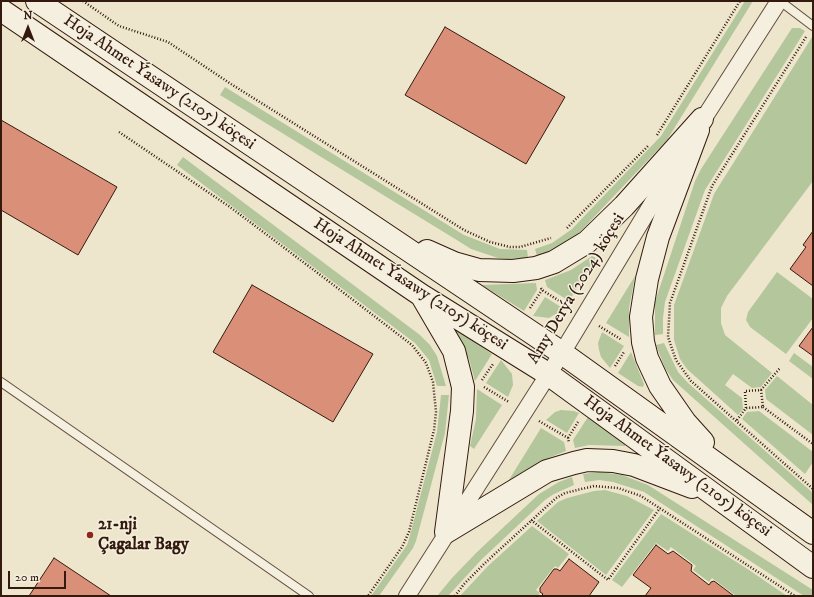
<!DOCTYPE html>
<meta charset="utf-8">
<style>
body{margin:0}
#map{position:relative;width:814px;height:597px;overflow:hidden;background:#eee6cc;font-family:"IM FELL DW Pica",serif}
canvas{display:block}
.frame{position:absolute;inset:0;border:2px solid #341a0e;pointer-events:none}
.north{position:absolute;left:8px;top:8px;width:40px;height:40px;-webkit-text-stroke:3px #f4efde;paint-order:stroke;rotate:0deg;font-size:11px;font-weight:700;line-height:16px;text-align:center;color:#341a0e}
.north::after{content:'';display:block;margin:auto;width:14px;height:18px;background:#341a0e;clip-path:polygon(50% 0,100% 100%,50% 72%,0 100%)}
.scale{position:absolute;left:8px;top:571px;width:58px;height:18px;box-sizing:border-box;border:2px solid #341a0e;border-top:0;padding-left:5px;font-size:12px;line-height:14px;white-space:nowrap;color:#341a0e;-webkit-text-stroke:3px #f4efde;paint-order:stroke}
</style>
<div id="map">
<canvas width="814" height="597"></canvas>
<div class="frame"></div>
<div class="north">N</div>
<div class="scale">20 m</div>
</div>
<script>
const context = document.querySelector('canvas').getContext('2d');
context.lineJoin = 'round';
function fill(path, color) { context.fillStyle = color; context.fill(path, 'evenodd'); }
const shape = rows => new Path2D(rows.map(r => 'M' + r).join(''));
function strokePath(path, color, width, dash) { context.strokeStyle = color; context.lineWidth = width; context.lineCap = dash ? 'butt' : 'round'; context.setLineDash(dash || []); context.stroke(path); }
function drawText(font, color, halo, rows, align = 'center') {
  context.font = font + ' "IM FELL DW Pica",serif'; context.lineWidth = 3; context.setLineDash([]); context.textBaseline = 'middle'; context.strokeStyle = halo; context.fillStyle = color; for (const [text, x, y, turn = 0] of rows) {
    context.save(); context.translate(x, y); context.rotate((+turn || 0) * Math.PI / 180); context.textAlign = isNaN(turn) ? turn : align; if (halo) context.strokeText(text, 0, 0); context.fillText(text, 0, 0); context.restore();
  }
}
fill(shape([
 [745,1,753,1,667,140,577,235,555,249,537,256,535,249,552,243,572,229,661,136],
 [792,28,800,28,805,31,705,190,665,302,663,318,663,334,655,335,655,302,695,181,701,169],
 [812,37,813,181,727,296,721,308,721,323,725,335,772,373,761,387,752,388,733,374,725,385,742,398,743,409,738,415,687,369,680,359,674,340,674,305,714,194],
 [225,87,464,235,500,249,527,250,528,258,508,259,498,258,471,249,460,242,220,95],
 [183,157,420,335,430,345,437,356,446,386,437,386,429,360,415,343,177,165],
 [592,256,596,258,569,301,547,287,545,280,571,270],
 [777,272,813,299,813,318,786,354,750,327,746,320,748,312],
 [635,276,629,308,629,337,606,323],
 [536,283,537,290,524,311,482,285],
 [545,297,564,309,549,318,533,316],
 [452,327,492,354,475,381,469,359],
 [602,332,624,346,610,368,601,357,599,350,598,343],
 [664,343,678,372,688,383,813,493,813,505,673,380,665,368,656,345],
 [631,352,644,384,643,387,638,386,618,373],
 [794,353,813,367,813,379,789,361],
 [501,360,512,374,513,385,508,397,486,383],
 [777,376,813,405,813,435,766,399,765,390],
 [477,389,502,405,474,449,470,446,476,419],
 [441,395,449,395,445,433,416,541,413,548,379,596,371,596,407,545,409,539,437,432],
 [561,410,574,411,579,413,567,433,546,420,555,412],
 [759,411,813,452,813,462,805,474,742,419,747,412],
 [588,417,625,444,625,446,589,445,575,448,573,440],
 [541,428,564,442,566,451,541,461,507,483],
 [599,472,622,475,648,485,813,590,813,596,804,596,644,492,613,482,599,480,585,482,583,474],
 [572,477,574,485,554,494,545,500,482,559,448,596,437,596,452,578,476,553,539,494,559,482],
 [605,490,627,496,654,510,606,575,537,521,558,502,567,498,594,491],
 [661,514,749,570,787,596,736,596,712,578,709,582,693,570,696,566,671,547,668,551,656,543,622,587,612,580],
 [532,526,569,554,558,568,555,566,536,590,540,593,538,596,460,596,488,566]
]), '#b4c69c');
const building = shape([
 [445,27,565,97,526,164,405,95,445,27],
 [1,120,117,187,78,255,1,210,1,120],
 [813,231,813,286,790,269,806,247,803,245,813,231],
 [252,285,373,354,333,422,213,352,252,285],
 [813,327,813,356,799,346,813,327],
 [656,545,668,554,673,551,692,565,691,571,709,585,711,582,714,581,734,596,645,596,651,588,633,575,656,545],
 [54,558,111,596,29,596,54,558],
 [569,559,599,582,589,596,541,596,543,594,540,592,540,588,554,569,557,569,560,571,569,559]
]);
fill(building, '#da8f78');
strokePath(building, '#341a0e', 1);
const lane = shape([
 [780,1,813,26],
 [1,382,309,596]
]);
const street = shape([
 [697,129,779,1],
 [407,596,562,353,682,154]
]);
const secondary = shape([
 [37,1,562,353,813,533],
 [1,10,421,295,548,374,813,567],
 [698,130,658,237,647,279,641,317,643,342,647,358,660,386,685,422,703,442],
 [427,251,454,263,479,270,513,271,536,268,554,262,587,242,624,206,702,119],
 [423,298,454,351,463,387,462,411,446,532],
 [446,532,547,471,574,463,587,460,613,461,634,465,692,487]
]);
strokePath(lane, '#624d3e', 10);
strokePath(street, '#624d3e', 18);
strokePath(secondary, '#341a0e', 24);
strokePath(shape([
 [83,1,119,26,168,42,231,84,464,230,490,242,510,247,520,247,551,238],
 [806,37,712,186,670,303,668,337,676,360,691,381,813,489],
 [119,132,230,207,327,280,412,345,426,363,433,382,436,412,434,430,409,532,402,547,368,596],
 [657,135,740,1],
 [567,228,649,145],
 [541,288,542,290,569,307],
 [530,308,542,290],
 [599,326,622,340],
 [615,366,624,352],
 [482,380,493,364],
 [484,387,509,402],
 [761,390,780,368],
 [763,407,813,444],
 [737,420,746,408,745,391,761,390,763,407,746,408],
 [539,421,568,438,569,443],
 [568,438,578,422],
 [531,520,608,580,660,508],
 [455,596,464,584,485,563,556,498,565,493,594,486,618,488,641,496,795,596]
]), '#341a0e', 2.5, [1, 2]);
strokePath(lane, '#f4efde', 8);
strokePath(street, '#f4efde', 16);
strokePath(secondary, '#f4efde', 22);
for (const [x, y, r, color] of [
 [90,535,4,"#8f2418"]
]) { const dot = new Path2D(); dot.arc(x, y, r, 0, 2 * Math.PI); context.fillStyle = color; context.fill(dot); strokePath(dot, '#f4efde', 1.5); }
drawText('17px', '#341a0e', '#f4efde', [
 ["Hoja Ahmet Ýasawy (2105) köçesi",159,83,34],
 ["Hoja Ahmet Ýasawy (2105) köçesi",410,285,33],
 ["Amy Derýa (2024) köçesi",577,289,-59],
 ["Hoja Ahmet Ýasawy (2105) köçesi",677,467,36]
]);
drawText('bold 17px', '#341a0e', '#f4efde', [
 ["21-nji",98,525],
 ["Çagalar Bagy",98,545]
], 'left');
</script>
